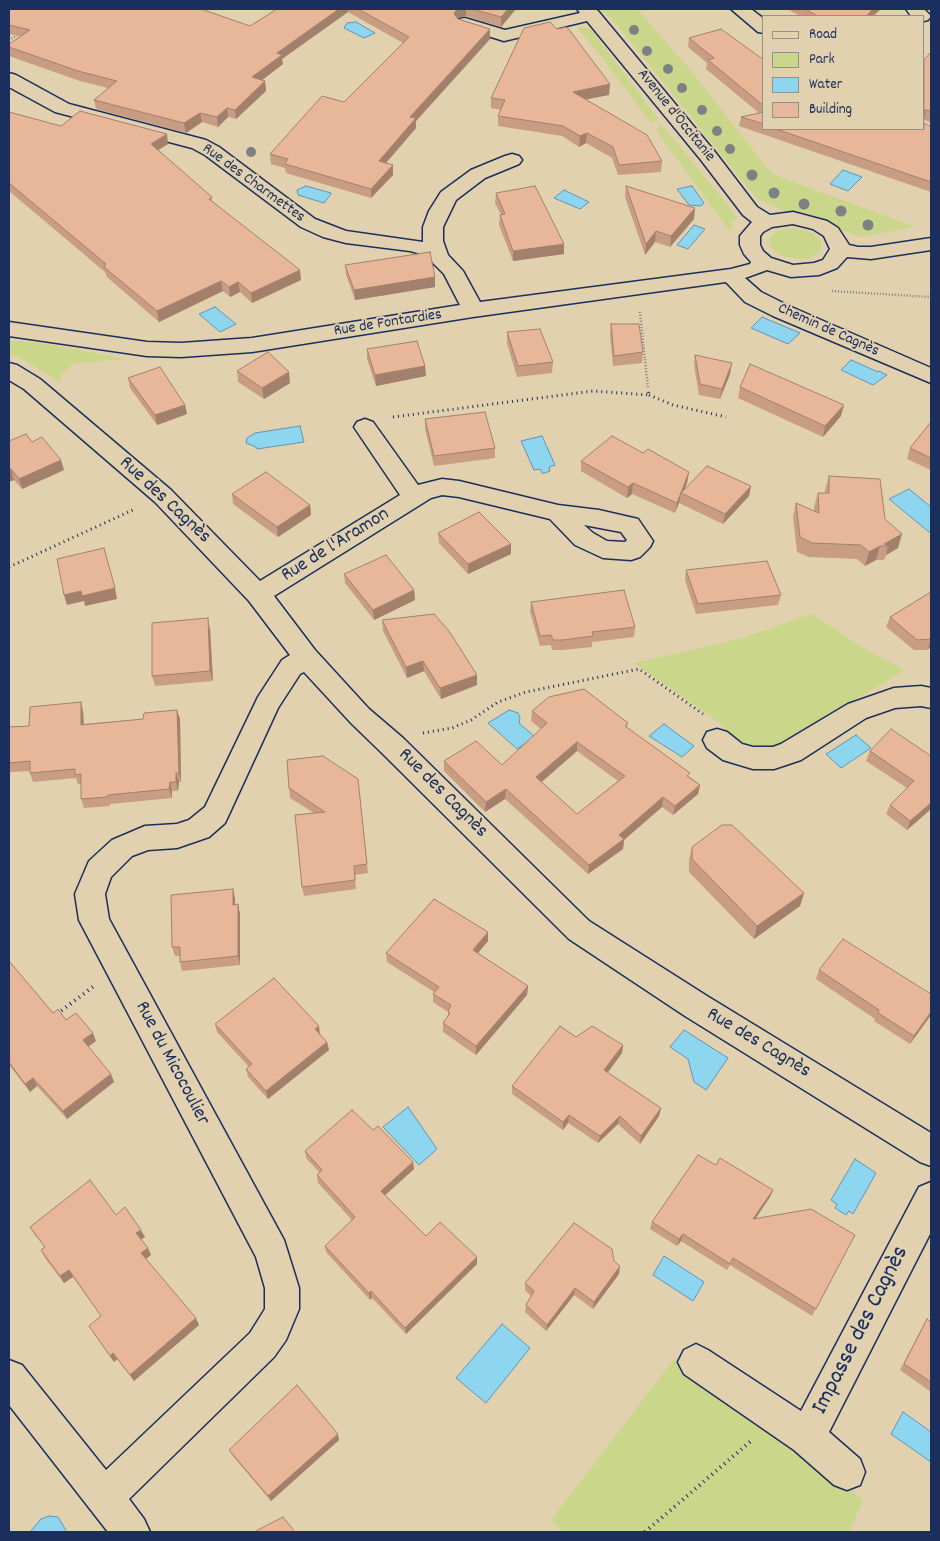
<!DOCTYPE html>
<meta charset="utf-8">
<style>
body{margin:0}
#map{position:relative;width:940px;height:1541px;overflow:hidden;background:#e2d1ae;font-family:Dekko,sans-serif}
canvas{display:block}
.frame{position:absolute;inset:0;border:10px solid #1b2f5e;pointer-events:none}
.legend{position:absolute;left:762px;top:15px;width:162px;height:115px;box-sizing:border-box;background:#e2d1ae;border:1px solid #92908e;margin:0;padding:6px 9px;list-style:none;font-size:15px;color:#1b2f5e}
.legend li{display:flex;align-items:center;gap:10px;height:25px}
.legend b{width:25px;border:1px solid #92908e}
</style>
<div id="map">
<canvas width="940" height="1541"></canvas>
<div class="frame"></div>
<ul class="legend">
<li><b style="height:6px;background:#e2d1ae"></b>Road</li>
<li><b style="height:14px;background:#cad68a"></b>Park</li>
<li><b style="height:14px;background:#8ed6f0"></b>Water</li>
<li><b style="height:14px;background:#e8b799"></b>Building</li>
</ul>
</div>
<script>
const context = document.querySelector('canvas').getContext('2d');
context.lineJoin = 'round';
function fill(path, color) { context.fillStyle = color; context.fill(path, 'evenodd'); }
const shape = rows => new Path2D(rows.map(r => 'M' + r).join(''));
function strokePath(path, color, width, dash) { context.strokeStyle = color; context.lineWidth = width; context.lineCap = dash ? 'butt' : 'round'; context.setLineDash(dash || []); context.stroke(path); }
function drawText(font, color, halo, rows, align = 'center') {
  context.font = font + ' Dekko,sans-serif'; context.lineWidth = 4; context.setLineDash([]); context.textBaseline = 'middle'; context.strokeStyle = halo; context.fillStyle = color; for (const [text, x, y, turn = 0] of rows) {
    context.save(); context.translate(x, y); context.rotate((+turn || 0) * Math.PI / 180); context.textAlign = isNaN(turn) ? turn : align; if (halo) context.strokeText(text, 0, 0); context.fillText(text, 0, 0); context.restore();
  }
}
fill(shape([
 [601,9,637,9,687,66,772,174,915,227,861,237,780,209,756,198,618,26],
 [576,26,591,29,659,120,651,123,607,64],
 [661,124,732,210,737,219,729,223,732,224,734,227,731,228,730,231,655,129,659,128,659,125],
 [786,228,794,228,812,232,821,241,820,251,810,258,802,259,785,257,777,254,769,244,769,239,778,230],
 [9,340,60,346,124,359,73,364,61,375,61,383,19,357,9,354],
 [812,614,862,647,904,670,795,737,770,747,761,747,742,743,732,737,717,721,634,663,739,639],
 [674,1359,801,1448,863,1500,849,1532,563,1532,551,1520]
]), '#cad68a');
const water = shape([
 [356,22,375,33,364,38,344,28,347,23,356,22],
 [843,170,862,177,848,191,830,184,843,170],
 [306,186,331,193,331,194,324,203,298,195,297,190,306,186],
 [692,186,704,203,701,206,689,205,677,189,692,186],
 [564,190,589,202,580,209,554,198,564,190],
 [694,225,705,229,688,249,677,245,694,225],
 [215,307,236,324,220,332,199,314,215,307],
 [762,317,800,333,788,344,751,328,762,317],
 [851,360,878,372,879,371,887,375,873,385,841,370,851,360],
 [300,426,304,442,257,449,256,447,246,443,247,438,255,433,300,426],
 [542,436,555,465,549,467,550,471,545,473,542,473,540,469,534,470,521,441,542,436],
 [909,489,931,507,931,531,929,532,889,499,909,489],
 [509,710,518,713,520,718,519,723,535,737,517,749,488,723,509,710],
 [664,724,694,746,682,757,649,736,664,724],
 [856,735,871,748,841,768,826,754,856,735],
 [684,1030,728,1058,706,1090,694,1082,688,1059,670,1047,684,1030],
 [408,1107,437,1149,419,1165,383,1127,408,1107],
 [855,1159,876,1173,853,1214,849,1211,846,1215,835,1208,837,1204,831,1200,855,1159],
 [664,1256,704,1282,693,1301,653,1275,664,1256],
 [502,1324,530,1348,486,1403,456,1378,502,1324],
 [903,1412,931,1432,931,1462,891,1434,903,1412],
 [49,1516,58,1517,67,1532,30,1532,41,1519,49,1516]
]);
fill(water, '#8ed6f0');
strokePath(water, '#6093b6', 1);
const minor = shape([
 [577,9,595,9,598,11,715,152,757,207,770,215,793,212,827,221,838,228,849,245,858,247,871,247,931,238,931,250,871,259,847,257,837,268,819,275,791,277,767,270,745,278,761,292,789,306,931,368,931,383,773,316,745,302,726,282,473,317,252,352,181,357,147,356,9,336,9,322,147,342,181,343,252,338,460,305,444,274,425,255,410,251,346,243,323,237,301,227,205,155,192,148,55,112,9,87,9,73,16,75,69,104,206,140,219,147,315,219,346,231,423,242,423,227,429,211,441,192,471,170,505,156,512,154,519,156,522,160,519,164,485,178,456,200,443,227,443,241,448,255,463,271,480,302,731,269,750,264,751,262,744,254,740,245,740,236,752,222,743,215,701,160,587,21,504,41,459,27,456,23,459,19,465,18,505,30,580,13,577,9],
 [793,224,813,229,824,236,830,249,823,260,814,263,793,265,771,258,763,251,760,245,760,236,763,232,772,227,793,224],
 [731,9,751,9,764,19,764,33,758,32,731,9],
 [906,9,924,9,931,16,928,20,924,21,924,16,911,16,906,9],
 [9,363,17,365,40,379,171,490,260,581,400,495,354,427,357,422,365,419,373,422,418,485,442,479,459,481,558,505,599,510,638,519,653,541,650,547,640,557,631,560,603,558,575,545,550,519,459,497,442,495,431,498,274,596,315,650,369,709,403,738,589,921,707,996,931,1133,931,1166,920,1162,685,1016,569,939,383,754,351,723,304,672,300,674,278,708,225,823,209,837,177,848,148,850,132,856,111,877,105,894,109,919,284,1240,299,1288,299,1309,286,1340,274,1357,129,1499,144,1519,150,1532,108,1532,9,1405,9,1360,22,1365,106,1470,250,1333,265,1309,265,1288,256,1257,79,920,75,894,89,861,112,840,145,826,177,824,189,820,205,807,258,697,282,660,290,655,249,601,155,502,24,389,9,380,9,363],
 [584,525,621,532,627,540,625,542,607,541,593,533,584,525],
 [921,686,931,688,931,708,921,706,895,708,866,718,801,760,774,769,753,769,723,760,707,748,703,740,707,732,717,729,727,732,742,744,753,747,773,747,781,744,848,704,894,688,921,686],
 [931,1182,931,1232,829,1432,860,1459,865,1472,860,1485,847,1490,834,1485,794,1450,684,1374,678,1362,684,1350,696,1344,708,1350,801,1411,919,1187,931,1182]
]);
strokePath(minor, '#1b2f5e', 3);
strokePath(shape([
 [9,40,19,34],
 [832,291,931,297],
 [640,312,648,389]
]), '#1b2f5e', 2.5, [0.5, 2.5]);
strokePath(shape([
 [649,395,673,405,726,417],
 [393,417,593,391,649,395,648,388],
 [9,567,135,509],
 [423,733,452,728,471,720,498,702,526,692,639,669,703,714]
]), '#1b2f5e', 3, [1, 4]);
strokePath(shape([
 [57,1014,94,986],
 [645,1532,751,1441]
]), '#1b2f5e', 4, [1, 4.5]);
fill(minor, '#e2d1ae');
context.fillStyle = '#7e8184';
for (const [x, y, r] of [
 [634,30,5],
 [647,51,5],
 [668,69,5],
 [682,88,5],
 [702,110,5],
 [717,131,5],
 [730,149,5],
 [251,152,5],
 [752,175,5.5],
 [774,193,5.5],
 [804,204,5.5],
 [841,211,5.5],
 [868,225,5.5]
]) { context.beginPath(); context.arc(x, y, r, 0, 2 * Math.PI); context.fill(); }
fill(shape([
 [9,9,250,26,277,9,516,9,501,27,466,16,458,18,458,19,490,29,490,39,416,121,416,128,386,163,393,175,371,198,286,173,285,168,271,164,270,154,344,102,403,43,348,12,282,59,283,64,262,80,265,81,266,91,236,119,228,117,218,127,202,122,186,133,96,109,94,100,108,88,80,81,9,56,9,44,20,36,9,34],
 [787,9,881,9,873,16,800,16],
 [689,38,764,60,764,129,924,129,931,127,931,192,739,126,741,117,759,113,706,69,707,63,688,47],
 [931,52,931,122,924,120,924,121,924,60],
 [609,95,586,99,662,161,661,172,618,175,612,158,586,143,579,147,562,136,498,126,498,116,501,110,491,108,491,98],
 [9,112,61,126,168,144,158,150,212,197,212,201,301,280,252,303,240,292,230,297,223,291,159,322,107,277,105,272,9,191],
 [626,186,694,219,670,247,655,242,645,255,625,197],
 [496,193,564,254,513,261,499,225,500,215,501,215,495,203],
 [345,265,435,277,435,287,355,300,346,275],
 [611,324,643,352,642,363,613,366,610,335],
 [507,332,553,362,552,373,517,377,507,343],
 [367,349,425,366,426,376,376,386,367,359],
 [695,355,730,374,720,399,699,395,694,365],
 [237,371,290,383,264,399,238,382],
 [128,378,185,405,187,414,157,425,130,388],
 [740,387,841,416,823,437,738,398],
 [425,419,495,448,495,458,434,466,425,429],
 [931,422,931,470,907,459,910,448],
 [9,441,32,442,64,470,22,489,14,480,9,482],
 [643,453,689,472,687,483,685,488,749,496,723,524,679,503,675,513,632,494,627,498,581,471,581,461],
 [829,476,885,519,898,548,886,555,884,560,876,560,865,566,857,559,809,557,797,552,793,517,796,503,814,511,814,507,818,493,825,493,825,490],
 [232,494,310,505,311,515,278,537,233,504],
 [438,533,511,554,468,574,439,543],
 [686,570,781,595,778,605,696,614,685,580],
 [344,574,414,590,415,600,374,620,345,583],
 [931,592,931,647,927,650,914,650,886,627,890,617],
 [531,602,635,627,634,637,592,642,592,647,563,650,552,650,551,645,540,646,530,612],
 [382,620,477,685,441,699,424,671,407,678,383,631],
 [210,629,213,681,155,686,152,676],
 [177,710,180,719,181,782,179,782,178,791,172,791,172,798,110,804,110,806,84,808,81,799,81,784,78,784,76,778,33,782,30,773,30,771,10,772,9,770,9,727,29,726,83,711,84,724,143,719],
 [532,711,628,723,627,728,700,785,698,794,673,815,662,807,624,840,623,849,588,874,505,799,485,812,444,771,444,761,502,765,541,729,531,721],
 [577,751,618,781,577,814,541,782],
 [870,751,931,756,931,810,931,809,907,830,886,814,890,805,907,788,866,761],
 [358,779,368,873,355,875,356,889,304,896,302,887,314,813,290,798,289,788],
 [692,847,804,893,800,906,754,939,689,872,689,860],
 [235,898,235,905,238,904,240,914,240,965,182,971,180,962,180,956,175,956,172,947],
 [488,941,478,953,528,986,527,995,476,1055,443,1032,443,1023,448,1016,448,1012,433,1002,433,994,434,992,387,962,386,953],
 [9,961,53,1013,66,1020,96,1041,88,1047,114,1082,67,1119,37,1086,30,1092,9,1065],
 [819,970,931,994,931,1015,910,1044,874,1021,875,1019,816,979],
 [215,1024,320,1035,327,1042,329,1050,268,1099,248,1077,246,1069,249,1067,217,1032],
 [576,1037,623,1045,622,1053,607,1073,661,1108,659,1116,640,1144,618,1124,598,1143,568,1123,563,1130,512,1094,512,1086],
 [373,1130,413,1162,414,1169,385,1195,426,1236,477,1264,406,1334,372,1298,370,1300,326,1252,325,1246,352,1220,318,1183,317,1175,320,1173,306,1158,305,1151],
 [716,1165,773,1190,770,1197,755,1219,855,1235,812,1316,730,1265,727,1270,681,1241,677,1246,650,1229,652,1222],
 [116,1215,145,1237,141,1240,151,1255,146,1259,199,1325,134,1381,117,1359,114,1362,89,1326,101,1316,73,1277,64,1283,45,1258,41,1250,45,1247,34,1234,30,1227],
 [614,1261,619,1274,593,1309,574,1295,546,1331,525,1312,526,1305,531,1296,525,1290,525,1283],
 [927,1319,931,1322,931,1392,900,1370,923,1326],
 [339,1440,271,1501,232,1455,229,1450]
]), '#c89d84');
fill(shape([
 [339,9,348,9,348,12,282,59,283,64,253,87,252,77,277,53],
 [457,9,466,9,466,16,458,18,454,14],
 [508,9,516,9,501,27,501,17],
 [873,9,881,9,873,16,866,16],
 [490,29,490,39,416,121,416,128,379,171,379,161,410,117],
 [265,81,266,91,236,119,235,110],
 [610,84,609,95,573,102,573,92],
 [227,108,228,117,218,127,217,117],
 [200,113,202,122,186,133,184,123],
 [587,133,586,143,579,147,580,136],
 [167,134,168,144,152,154,151,144],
 [393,165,393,175,371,198,371,189],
 [695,208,694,219,670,247,671,236],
 [656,231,655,242,645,255,646,244],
 [564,244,564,254,513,261,513,251],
 [300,270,301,280,252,303,251,293],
 [435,277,435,287,355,300,354,290],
 [221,281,223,291,159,322,157,311],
 [238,282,240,292,230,297,229,287],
 [732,363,730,374,720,399,722,389],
 [425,366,426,376,376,386,375,375],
 [289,372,290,383,264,399,262,388],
 [185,405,187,414,157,425,155,415],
 [844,405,841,416,823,437,825,426],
 [61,460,64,470,22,489,19,479],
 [11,469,14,480,9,482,9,471],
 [689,472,687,483,683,494,681,493,679,503,675,513,677,503],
 [633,483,632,494,627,498,628,487],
 [751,486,749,496,723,524,725,514],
 [310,505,311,515,278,537,277,527],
 [902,534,898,548,886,555,888,546,884,544],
 [511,544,511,554,468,574,468,564],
 [880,546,876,560,865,566,869,552],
 [115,588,117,599,85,606,84,601,67,605,64,595,81,591],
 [414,590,415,600,374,620,373,610],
 [208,618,210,629,213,681,210,671],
 [931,639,931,647,927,650,931,640],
 [423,661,424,671,407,678,406,667],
 [477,675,477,685,441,699,440,688],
 [81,702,83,711,84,734,81,725],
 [177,710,180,719,181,782,179,773],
 [577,742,577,751,536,787,536,777],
 [176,773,179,782,178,791,176,782],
 [170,782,172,791,172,798,169,789],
 [700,785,698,794,673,815,675,806],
 [506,789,505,799,485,812,486,802],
 [663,797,662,807,624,840,623,849,588,874,589,865,619,835],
 [931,803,931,809,907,830,910,821],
 [233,889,235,898,235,914,233,905],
 [804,893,800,906,754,939,757,926],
 [238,904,240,914,240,965,238,956],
 [488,932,488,941,473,959,473,950],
 [528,986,527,995,476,1055,476,1046],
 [931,1012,931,1015,910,1044,914,1036],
 [319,1026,320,1035,315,1029],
 [93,1033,96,1041,86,1048,83,1040],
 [327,1042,329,1050,268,1099,266,1091],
 [623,1045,622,1053,603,1079,604,1070],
 [111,1074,114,1082,67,1119,63,1111],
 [33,1078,37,1086,30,1092,25,1084],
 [661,1108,659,1116,640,1144,641,1136],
 [569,1115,568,1123,563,1130,563,1122],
 [620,1116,618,1124,598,1143,600,1136],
 [413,1162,414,1169,382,1198,381,1191],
 [773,1190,770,1197,750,1227,753,1219],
 [141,1230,145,1237,139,1241,136,1233],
 [683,1234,681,1241,677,1246,679,1239],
 [148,1248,151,1255,144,1260,141,1253],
 [477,1257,477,1264,406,1334,405,1328],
 [620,1266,619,1274,593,1309,594,1302],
 [69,1270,73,1277,64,1283,60,1276],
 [575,1288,574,1295,546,1331,547,1325],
 [371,1291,372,1298,370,1300,369,1293],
 [196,1318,199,1325,134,1381,130,1375],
 [113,1353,117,1359,114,1362,110,1356],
 [338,1434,339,1440,271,1501,268,1496]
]), '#a2806b');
const building = shape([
 [9,9,201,9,250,26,277,9,339,9,277,53,282,55,252,77,265,81,235,110,227,108,217,117,200,113,184,123,94,100,117,81,78,71,9,47,9,44,30,30,9,25,9,9],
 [358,9,457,9,454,14,458,19,490,29,410,117,416,118,379,161,393,165,371,189,285,164,288,159,270,154,322,96,344,102,409,37,358,9],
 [472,9,508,9,501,17,472,9],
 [805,9,873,9,866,16,818,16,805,9],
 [550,22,557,29,567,27,610,84,573,92,647,135,662,161,619,165,613,147,587,133,580,136,563,126,498,116,505,100,491,98,524,28,550,22],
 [721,29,764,60,764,106,708,60,714,58,689,38,721,29],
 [931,52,931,111,925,110,925,117,924,117,924,60,931,52],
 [80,111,167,134,151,144,212,197,209,199,300,270,251,293,238,282,229,287,221,281,157,311,104,267,106,264,9,183,9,112,61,126,80,111],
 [764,112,764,124,741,117,764,112],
 [924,123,931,127,931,182,776,129,924,129,924,123],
 [535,186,564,244,513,251,500,215,505,214,496,193,535,186],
 [626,186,695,208,671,236,656,231,646,244,626,186],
 [430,252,435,277,354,290,345,265,430,252],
 [611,324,639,324,643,352,614,356,611,324],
 [540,329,553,362,518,366,507,332,540,329],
 [417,341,425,366,375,375,367,349,417,341],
 [268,352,289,372,262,388,237,371,268,352],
 [695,355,732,363,722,389,700,384,695,355],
 [750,364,844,405,825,426,740,387,750,364],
 [160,367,185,405,155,415,128,378,160,367],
 [485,412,495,448,434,456,425,419,485,412],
 [931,422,931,458,910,448,931,422],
 [26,434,32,442,42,437,61,460,19,479,11,469,9,471,9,441,26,434],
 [612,436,643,453,648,449,689,472,677,503,633,483,628,487,581,461,612,436],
 [707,466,751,486,725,514,681,493,707,466],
 [266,472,310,505,277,527,232,494,266,472],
 [829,476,880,479,885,519,902,534,884,544,888,546,880,546,869,552,861,545,812,543,800,537,796,503,819,513,818,493,829,493,829,476],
 [479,512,511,544,468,564,438,533,479,512],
 [104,548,115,588,82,596,81,591,64,595,57,559,104,548],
 [386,555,414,590,373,610,344,574,386,555],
 [767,561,781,595,698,604,686,570,767,561],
 [624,590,635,627,592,632,593,636,563,640,553,640,551,635,540,636,531,602,624,590],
 [931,592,931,639,917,640,890,617,931,592],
 [434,614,449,631,477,675,440,688,423,661,406,667,382,620,434,614],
 [208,618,210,671,152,676,152,623,208,618],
 [584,689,628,723,625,726,690,773,687,776,700,785,675,806,663,797,619,835,624,839,589,865,506,789,486,802,444,761,476,741,502,765,547,723,532,711,549,697,584,689],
 [577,742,625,776,577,814,536,777,577,742],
 [81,702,81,725,143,719,144,713,177,710,179,773,176,773,176,782,170,782,169,789,108,795,108,797,81,799,81,774,75,775,75,769,30,773,30,761,9,763,9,727,29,726,30,707,81,702],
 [891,729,931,756,931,803,910,821,890,805,914,781,870,751,891,729],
 [323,756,358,779,367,864,354,866,355,880,302,887,295,815,325,812,289,788,287,760,323,756],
 [722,825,732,825,804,893,757,926,692,859,692,847,722,825],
 [233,889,233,905,238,904,238,956,180,962,180,947,172,947,171,895,233,889],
 [434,899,488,932,473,950,528,986,476,1046,443,1023,450,1013,448,1011,451,1005,433,994,439,987,386,953,434,899],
 [843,939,931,994,931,1012,914,1036,878,1013,879,1010,819,970,843,939],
 [9,961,53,1013,58,1009,66,1020,76,1013,93,1033,83,1040,111,1074,63,1111,33,1078,25,1084,9,1062,9,961],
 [274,978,319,1026,315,1029,327,1042,266,1091,246,1069,252,1064,215,1024,274,978],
 [560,1026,576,1037,592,1026,623,1045,604,1070,661,1108,641,1136,620,1116,600,1136,569,1115,563,1122,512,1086,560,1026],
 [352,1110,373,1130,378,1126,413,1162,381,1191,426,1236,440,1222,477,1257,405,1328,371,1291,369,1293,325,1246,355,1217,317,1175,322,1170,305,1151,352,1110],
 [698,1155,716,1165,720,1158,773,1190,753,1219,811,1209,855,1235,816,1309,733,1258,730,1264,683,1234,679,1239,652,1222,698,1155],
 [90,1180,116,1215,125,1207,141,1230,136,1233,148,1248,141,1253,196,1318,130,1375,113,1353,110,1356,89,1326,101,1316,69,1270,60,1276,41,1250,45,1247,30,1227,90,1180],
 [574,1223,612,1249,614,1261,620,1266,594,1302,575,1288,547,1325,526,1305,534,1291,525,1283,574,1223],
 [927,1319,931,1322,931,1382,904,1364,927,1319],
 [297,1385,338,1434,268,1496,229,1450,297,1385],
 [283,1517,295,1532,254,1532,283,1517]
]);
fill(building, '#e8b799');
strokePath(building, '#a2806b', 1);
drawText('16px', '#1b2f5e', '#e2d1ae', [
 ["Avenue d'Occitanie",675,116,51],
 ["Rue des Charmettes",253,184,36],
 ["Rue de Fontardies",388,324,-9],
 ["Chemin de Cagnès",828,331,24]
]);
drawText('20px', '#1b2f5e', '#e2d1ae', [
 ["Rue des Cagnès",164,501,43],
 ["Rue de l'Aramon",336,546,-32],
 ["Rue des Cagnès",442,794,45],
 ["Rue des Cagnès",758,1044,31],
 ["Rue du Micocoulier",171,1064,62]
]);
drawText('24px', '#1b2f5e', '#e2d1ae', [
 ["Impasse des Cagnès",862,1331,-63]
]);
</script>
